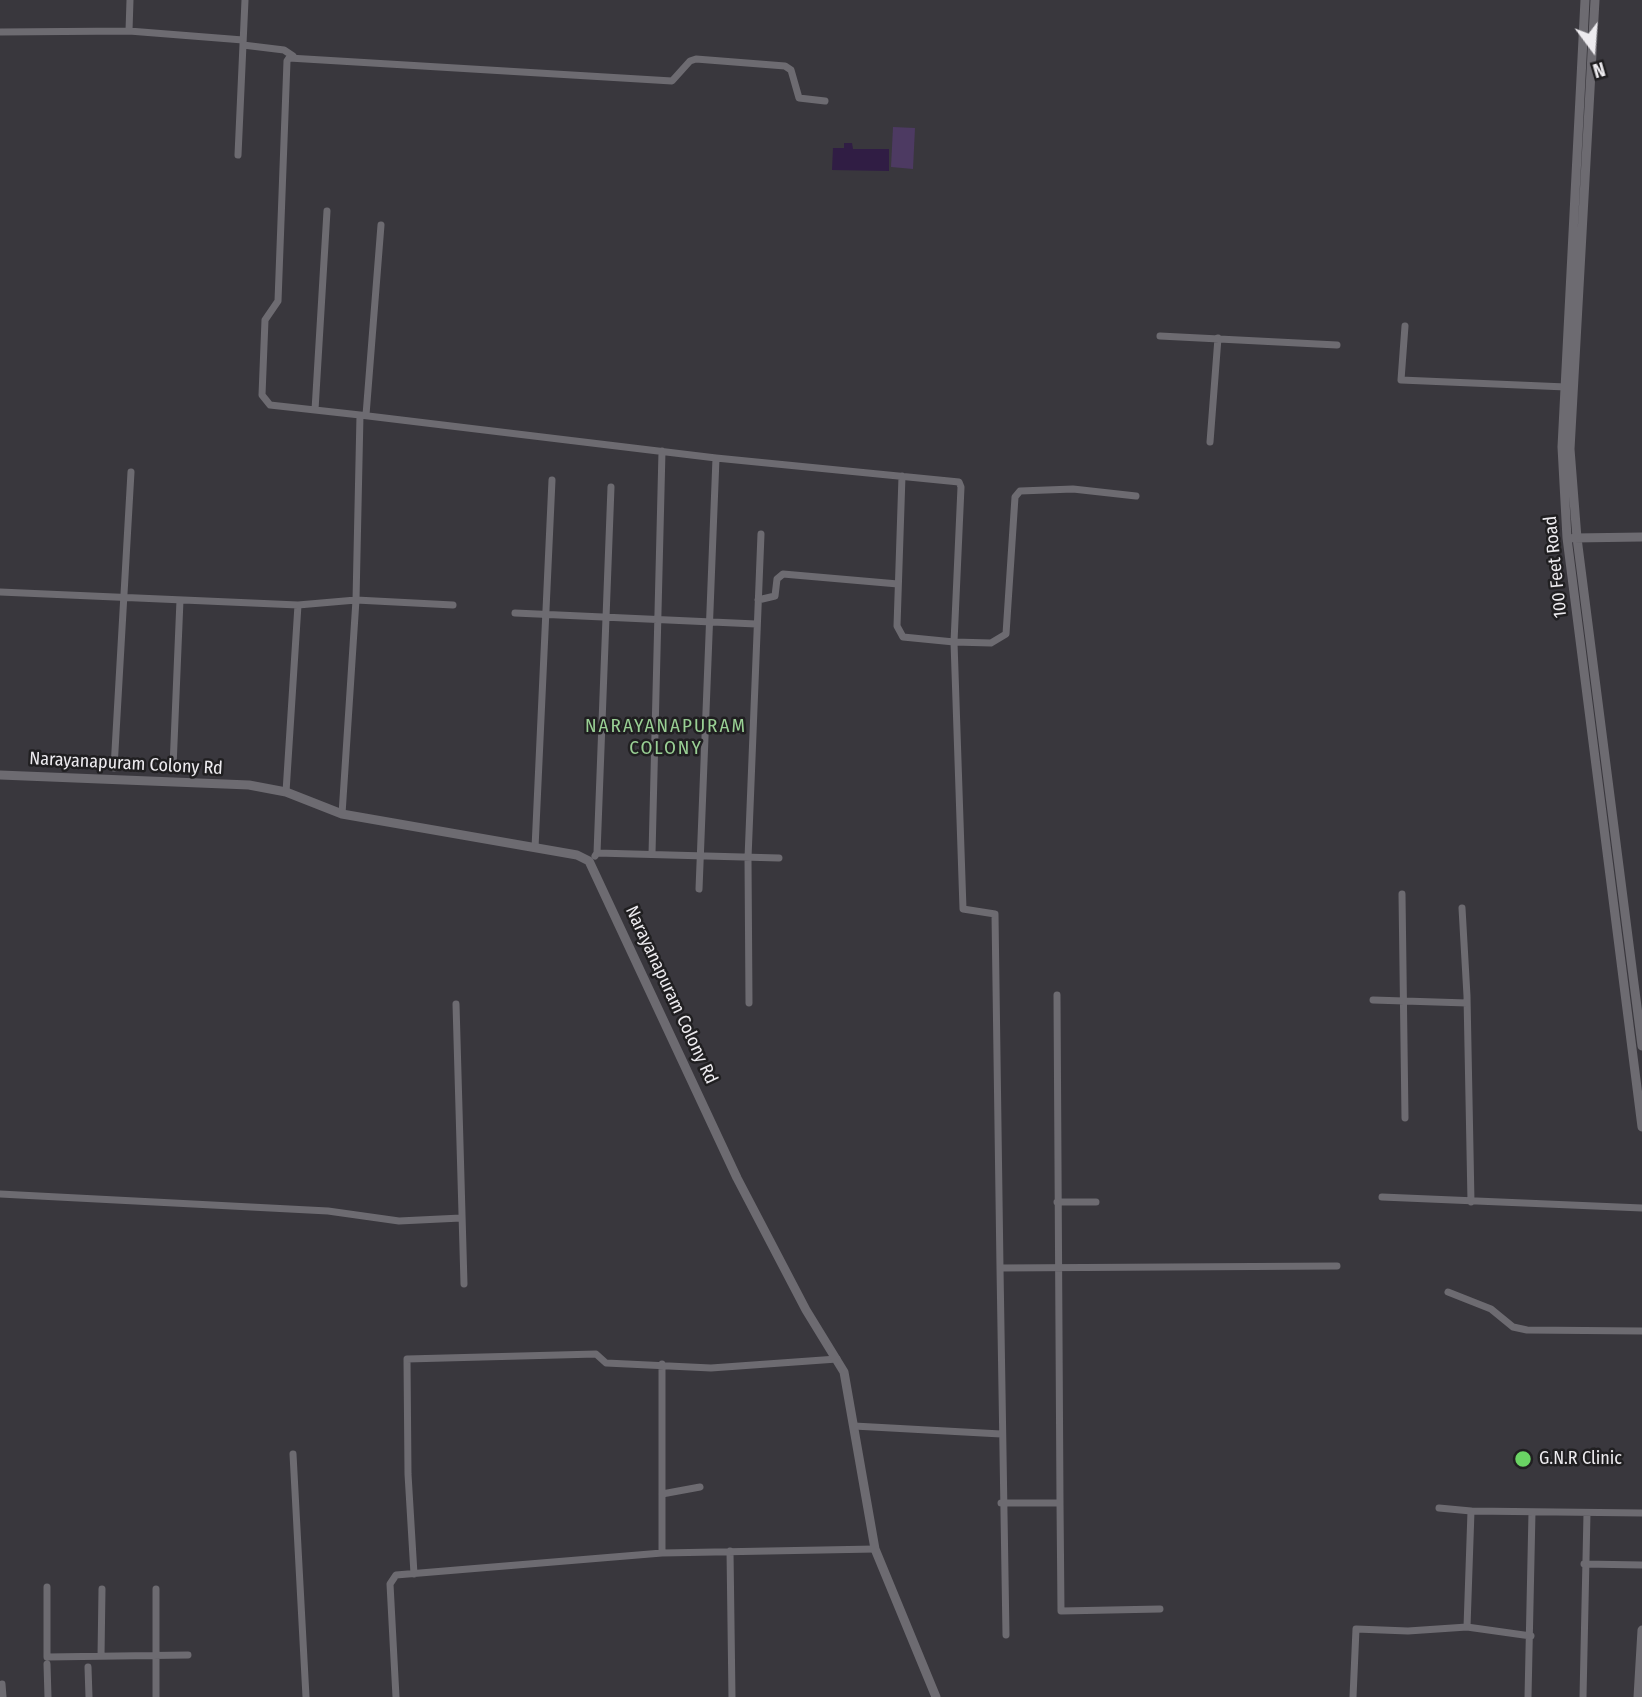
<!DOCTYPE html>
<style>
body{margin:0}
#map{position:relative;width:1642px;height:1697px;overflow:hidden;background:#39373d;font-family:"Fira Sans Condensed",sans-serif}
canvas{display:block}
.north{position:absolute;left:1558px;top:14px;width:70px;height:70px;-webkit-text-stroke:5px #201f21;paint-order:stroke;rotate:164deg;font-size:19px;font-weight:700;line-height:28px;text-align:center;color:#edebef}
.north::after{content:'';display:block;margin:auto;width:24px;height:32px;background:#edebef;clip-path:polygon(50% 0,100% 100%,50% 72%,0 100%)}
</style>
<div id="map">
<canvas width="1642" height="1697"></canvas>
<div class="north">N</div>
</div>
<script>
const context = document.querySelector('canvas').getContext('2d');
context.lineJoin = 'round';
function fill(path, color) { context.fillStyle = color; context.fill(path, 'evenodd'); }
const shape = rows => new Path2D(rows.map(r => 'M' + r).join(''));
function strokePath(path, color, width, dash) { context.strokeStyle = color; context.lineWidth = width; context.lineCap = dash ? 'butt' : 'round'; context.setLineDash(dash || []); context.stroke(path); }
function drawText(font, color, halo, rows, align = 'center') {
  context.font = font + ' "Fira Sans Condensed",sans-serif'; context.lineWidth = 5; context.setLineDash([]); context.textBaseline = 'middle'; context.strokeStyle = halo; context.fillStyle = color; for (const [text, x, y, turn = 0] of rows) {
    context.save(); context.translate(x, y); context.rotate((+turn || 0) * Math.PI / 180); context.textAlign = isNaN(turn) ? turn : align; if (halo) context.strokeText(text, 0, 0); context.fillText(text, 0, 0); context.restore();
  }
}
fill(shape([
 [893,127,915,128,913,169,891,167]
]), '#4d3a62');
fill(shape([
 [844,143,852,143,853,149,889,149,889,171,832,170,833,148,844,148]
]), '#301d44');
strokePath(shape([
 [129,31,130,0],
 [0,32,129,31,243,40],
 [243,45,284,50,293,56],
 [238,155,245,0],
 [1405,326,1401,380,1566,387],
 [1160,336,1337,345],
 [315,410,327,211],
 [360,415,270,405,262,395,265,320,278,301,287,61,289,58,672,81,690,61,696,59,785,66,791,70,799,98,825,101],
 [366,415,381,225],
 [1210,442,1218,338],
 [902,476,897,626,903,637,954,642,991,643,1006,634,1015,497,1020,491,1073,489,1136,496],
 [0,592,298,605,356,600,453,605],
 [758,600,775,596,777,579,783,574,898,584],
 [515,613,756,624],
 [173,767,180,600],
 [114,768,131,472],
 [286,792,298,605],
 [342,814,356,600,360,415,716,458,959,482,961,487,954,642,963,909,995,914,1000,1268,1337,1266],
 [535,848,552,480],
 [597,853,611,487],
 [652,854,662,451],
 [595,856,597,853,779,858],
 [699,889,716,458],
 [1402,894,1405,1118],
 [1462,908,1467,996,1471,1202],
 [1373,1000,1467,1003],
 [749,1003,748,858,761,534],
 [456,1004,464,1284],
 [0,1194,328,1211,399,1221,461,1218],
 [1382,1197,1642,1208],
 [1057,1202,1096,1202],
 [1000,1268,1006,1635],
 [1448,1292,1491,1309,1513,1327,1527,1330,1642,1331],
 [854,1426,1001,1434],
 [293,1454,306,1697],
 [662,1494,700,1487],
 [1001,1503,1060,1503,1057,995],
 [1060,1503,1061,1611,1160,1609],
 [1439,1508,1471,1511],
 [730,1551,732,1697],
 [662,1553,662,1364],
 [1584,1564,1642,1565],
 [414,1574,408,1474,407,1359,596,1354,606,1363,711,1368,837,1359],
 [47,1587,47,1657,188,1655],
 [156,1589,156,1697],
 [1467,1627,1471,1511,1642,1513],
 [101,1656,102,1589],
 [47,1664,48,1697],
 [88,1667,89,1697],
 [2,1684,3,1697],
 [396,1697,390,1584,396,1575,662,1553,875,1549],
 [1353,1697,1356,1629,1408,1631,1467,1627,1531,1636],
 [1528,1697,1532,1512],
 [1583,1697,1587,1513]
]), '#6d6b71', 7);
strokePath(shape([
 [1585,0,1562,447,1567,538,1642,1127],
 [1595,0,1570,449,1577,538,1642,1046],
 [1574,538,1642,537],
 [0,775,249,785,286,792,342,814,577,855,589,861,737,1178,806,1310,844,1372,875,1549,936,1697],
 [1638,1697,1642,1630]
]), '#6d6b71', 9);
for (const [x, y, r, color] of [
 [1523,1459,9,"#6ad364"]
]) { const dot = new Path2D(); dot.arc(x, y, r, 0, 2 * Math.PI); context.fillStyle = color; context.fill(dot); strokePath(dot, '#201f21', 2.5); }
drawText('18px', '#edebef', '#201f21', [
 ["100 Feet Road",1556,567,-96],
 ["Narayanapuram Colony Rd",126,764,3],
 ["Narayanapuram Colony Rd",671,995,65]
]);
drawText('18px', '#edebef', '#201f21', [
 ["G.N.R Clinic",1539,1459]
], 'left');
context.letterSpacing = '2px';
drawText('19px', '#99d094', '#201f21', [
 ["NARAYANAPURAM",666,727],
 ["COLONY",666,749]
]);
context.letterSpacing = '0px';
</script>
